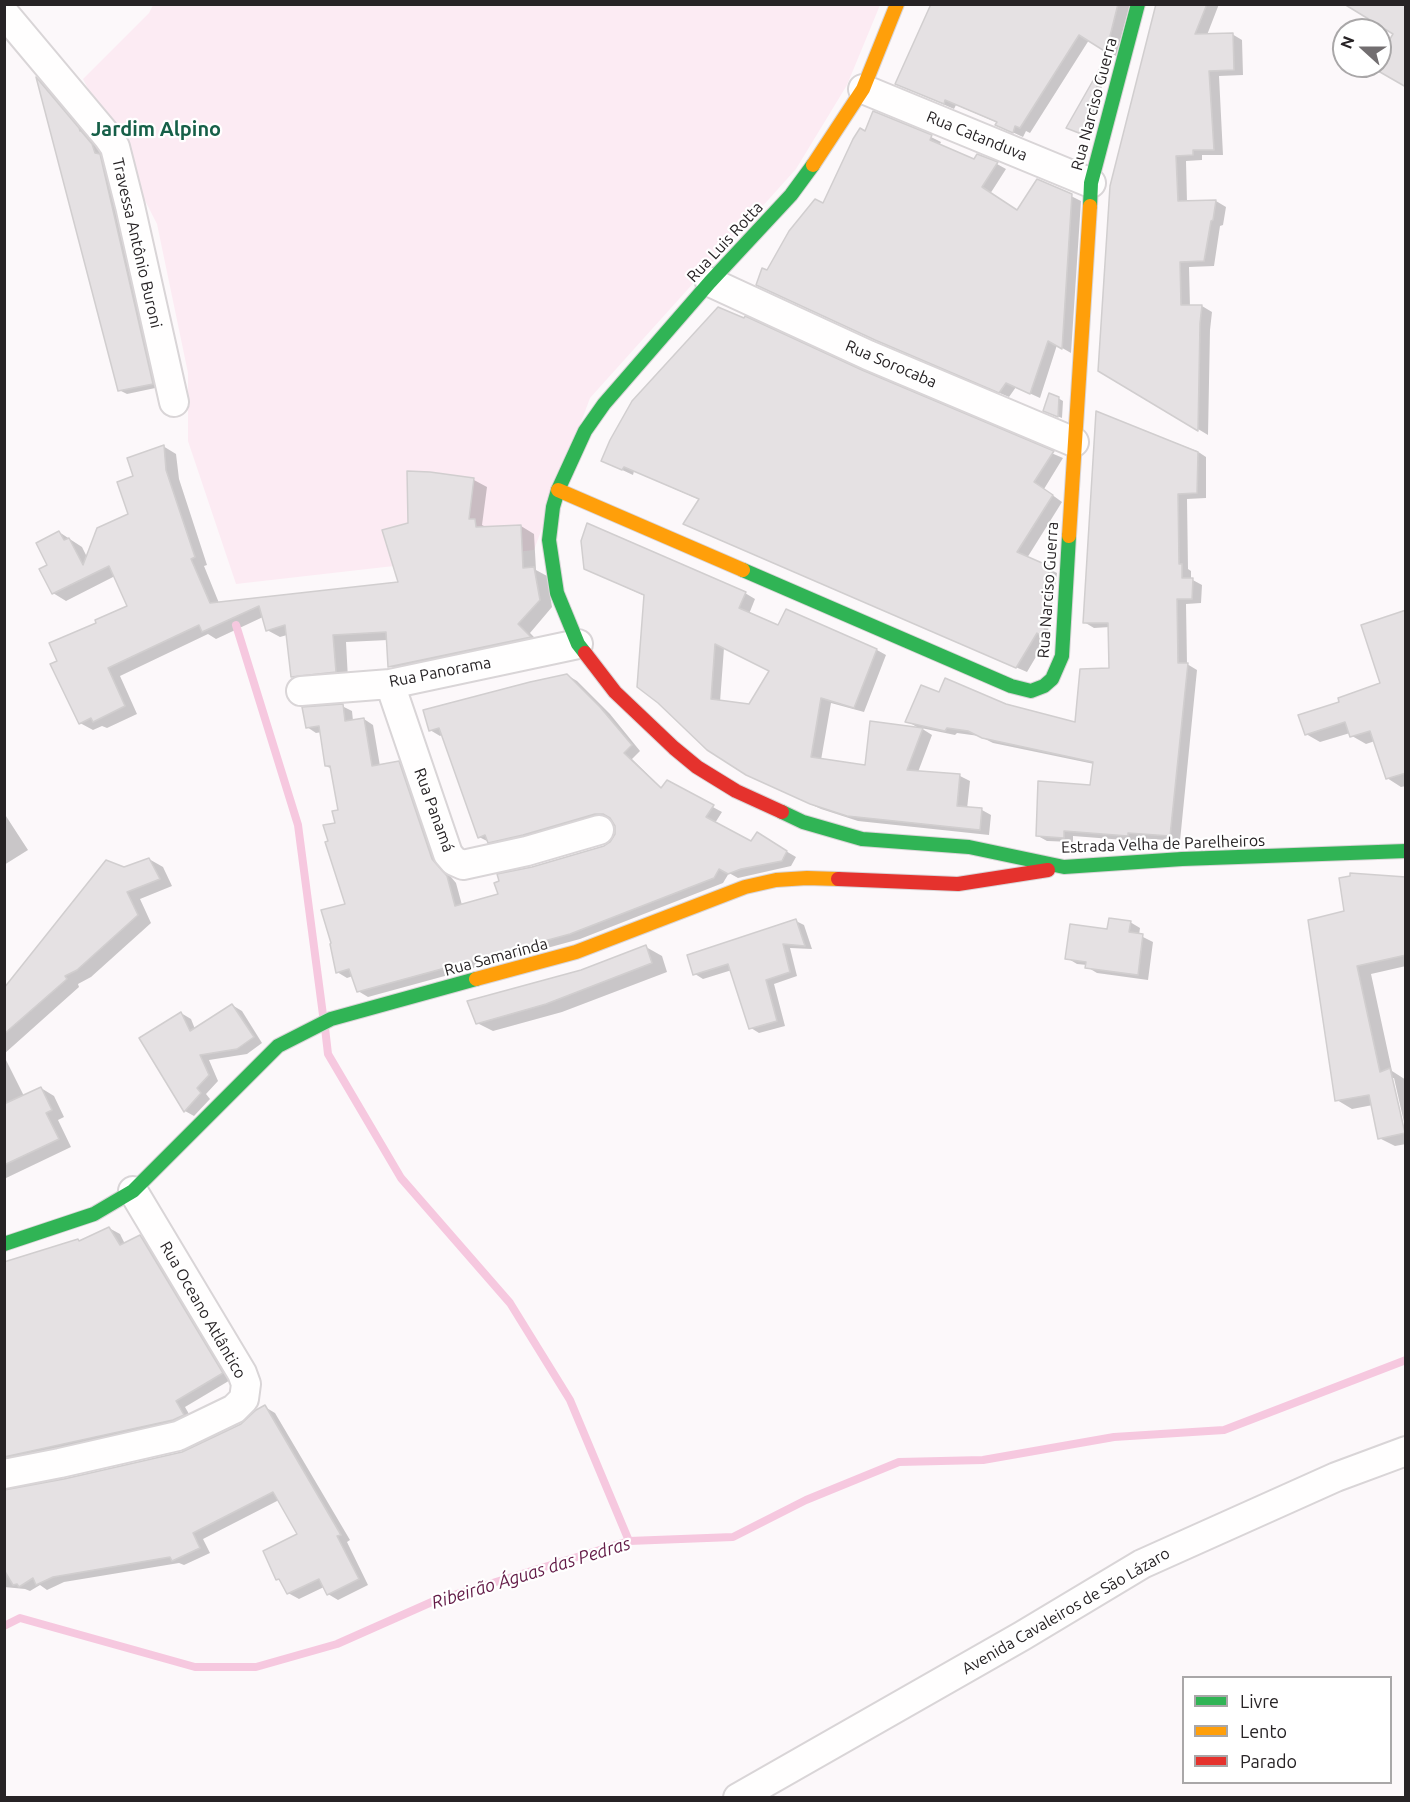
<!DOCTYPE html>
<meta charset="utf-8">
<style>
body{margin:0}
#map{position:relative;width:1410px;height:1802px;overflow:hidden;background:#fcf8fa;font-family:Ubuntu,sans-serif}
canvas{display:block}
.frame{position:absolute;inset:0;border:6px solid #272325;pointer-events:none}
.legend{position:absolute;left:1182px;top:1676px;width:210px;height:108px;box-sizing:border-box;background:#fff;border:2px solid #a9a7a8;margin:0;padding:8px 10px;list-style:none;font-size:18px;color:#272325}
.legend li{display:flex;align-items:center;gap:12px;height:30px}
.legend b{width:30px;border:2px solid #a9a7a8}
.north{position:absolute;left:1332px;top:18px;width:60px;height:60px;box-sizing:border-box;background:#fff;border:2px solid #a9a7a8;border-radius:50%;rotate:291deg;font-size:16px;font-weight:700;line-height:24px;text-align:center;color:#272325}
.north::after{content:'';display:block;margin:auto;width:21px;height:27px;background:#726e70;clip-path:polygon(50% 0,100% 100%,50% 72%,0 100%)}
</style>
<div id="map">
<canvas width="1410" height="1802"></canvas>
<div class="frame"></div>
<ul class="legend">
<li><b style="height:8px;background:#30b455"></b>Livre</li>
<li><b style="height:8px;background:#ff9f0a"></b>Lento</li>
<li><b style="height:8px;background:#e5322d"></b>Parado</li>
</ul>
<div class="north">N</div>
</div>
<script>
const context = document.querySelector('canvas').getContext('2d');
context.lineJoin = 'round';
function fill(path, color) { context.fillStyle = color; context.fill(path, 'evenodd'); }
const shape = rows => new Path2D(rows.map(r => 'M' + r).join(''));
function strokePath(path, color, width, dash) { context.strokeStyle = color; context.lineWidth = width; context.lineCap = dash ? 'butt' : 'round'; context.setLineDash(dash || []); context.stroke(path); }
function drawText(font, color, halo, rows, align = 'center') {
  context.font = font + ' Ubuntu,sans-serif'; context.lineWidth = 4.5; context.setLineDash([]); context.textBaseline = 'middle'; context.strokeStyle = halo; context.fillStyle = color; for (const [text, x, y, turn = 0] of rows) {
    context.save(); context.translate(x, y); context.rotate((+turn || 0) * Math.PI / 180); context.textAlign = isNaN(turn) ? turn : align; if (halo) context.strokeText(text, 0, 0); context.fillText(text, 0, 0); context.restore();
  }
}
fill(shape([
 [153,5,880,5,847,85,796,169,590,398,534,550,236,584,188,441,188,373,157,224,83,79,149,13]
]), '#fcebf3');
fill(shape([
 [930,4,1130,4,1116,56,1089,40,1030,133,1026,131,1023,137,997,125,998,123,956,105,954,109,897,84,932,6],
 [1158,4,1219,4,1207,35,1232,34,1242,40,1243,75,1219,76,1223,155,1202,155,1202,160,1186,161,1187,202,1216,201,1226,207,1223,225,1220,226,1214,266,1189,267,1190,307,1202,306,1212,312,1210,330,1208,435,1100,370],
 [1104,65,1107,67,1089,136,1068,127],
 [39,80,44,83,100,150,102,157,107,160,160,387,127,394,119,390],
 [866,133,931,137,941,142,939,146,974,161,997,164,1006,169,990,194,1017,212,1071,196,1081,201,1071,353,1057,345,1040,398,1016,387,1009,397,886,345,767,290,768,272,824,205],
 [861,372,1063,458,1044,489,1062,502,1027,558,1057,573,1047,638,1027,672,695,529,700,500,634,471,633,475,603,461],
 [1058,398,1063,401,1062,418,1049,413],
 [1097,413,1197,451,1206,457,1206,498,1187,499,1188,569,1191,571,1191,579,1202,585,1201,603,1186,604,1187,664,1197,670,1180,841,1137,838,1137,841,1073,836,1073,842,1047,841,1038,836,1091,787,1094,764,993,743,979,736,957,733,955,735,921,728,932,735,918,772,960,776,970,781,967,809,982,810,991,815,989,835,858,821,821,809,757,780,645,596,596,574,745,593,755,599,749,614,779,627,877,650,886,655,864,712,831,703,821,760,866,766,920,729,907,721,939,694,1006,706,1076,724,1111,670,1110,627,1094,628,1084,622],
 [724,648,771,671,749,706,720,702],
 [163,446,176,454,179,479,207,565,204,566,219,603,400,583,409,524,474,480,487,487,482,525,488,528,521,526,534,534,536,570,547,576,552,607,530,633,542,645,403,673,390,666,388,640,346,642,348,679,306,684,292,676,287,635,280,637,267,630,263,617,216,639,208,634,120,676,137,714,107,728,102,726,93,730,80,723,59,662,98,623,129,607,115,576,66,601,53,593,49,566,59,532,82,547,87,557,130,515,135,477],
 [1406,612,1406,786,1401,787,1387,778,1375,741,1366,744,1352,736,1350,733,1320,742,1306,734,1341,703,1382,683],
 [567,675,577,681,610,714,640,751,632,759,662,788,667,782,722,812,715,823,752,843,757,834,796,857,791,866,738,878,729,873,723,883,580,939,368,997,358,991,353,976,347,978,337,972,347,905,330,842,339,811,332,769,326,766,322,732,316,733,307,727,342,706,352,711,353,721,364,719,373,725,380,766,399,763,408,768,442,866,456,883,462,905,500,895,532,868,605,847,612,843,616,835,616,826,612,819,605,819,499,847,479,837,442,735,440,736,430,730],
 [4,813,28,850,4,865],
 [149,859,163,867,172,886,140,899,151,923,91,977,78,984,79,987,4,1054,4,990,124,869],
 [1352,878,1406,878,1406,966,1371,974,1392,1071,1406,1080,1406,1131,1394,1078,1391,1078,1406,1141,1406,1144,1395,1146,1379,1138,1373,1105,1352,1109,1337,1100,1346,912],
 [796,921,804,925,812,949,790,948,797,976,774,984,785,1026,759,1033,751,1028,732,970,703,979,695,974],
 [1130,922,1140,928,1139,935,1153,942,1148,980,1097,973,1087,967,1087,965,1077,964,1067,958,1108,930],
 [646,947,662,956,667,972,562,1012,493,1031,477,1023,582,971],
 [232,1005,242,1011,262,1043,247,1054,209,1060,218,1081,206,1094,210,1099,194,1116,185,1111,141,1039,181,1013,191,1019,195,1029],
 [4,1056,24,1096,41,1088,54,1096,64,1117,58,1120,71,1147,4,1179],
 [109,1228,120,1234,125,1244,140,1236,150,1242,232,1379,185,1407,193,1421,4,1467,4,1263,80,1242],
 [265,1407,275,1413,350,1540,347,1542,368,1585,338,1600,328,1594,324,1587,299,1599,288,1593,282,1582,278,1579,299,1535,279,1500,203,1539,210,1553,184,1565,179,1563,64,1582,47,1590,40,1585,30,1591,25,1589,4,1587,4,1491,182,1454,242,1425]
]), '#0003');
strokePath(shape([
 [236,625,298,825,323,1015],
 [325,1028,328,1054,401,1178,510,1303,570,1400,629,1541],
 [4,1626,20,1618,195,1667,256,1667,337,1644,434,1601,629,1541,733,1537,806,1500,899,1462,983,1460,1114,1437,1224,1430,1406,1360]
]), '#f6c8df', 8);
const building = shape([
 [931,4,1118,4,1106,52,1079,35,1020,128,1015,126,1013,133,995,125,997,122,945,100,944,104,895,84,931,4],
 [1156,4,1207,4,1195,34,1233,33,1234,70,1209,71,1214,150,1193,150,1193,155,1176,156,1178,201,1216,200,1213,220,1211,221,1204,261,1180,262,1181,305,1202,305,1200,323,1198,431,1098,371,1110,186,1156,4],
 [1344,4,1406,4,1406,87,1373,68,1380,66,1380,55,1393,34,1344,4],
 [1103,63,1084,135,1066,128,1103,63],
 [36,77,79,128,80,131,81,131,92,144,95,153,100,154,153,384,118,391,36,77],
 [873,111,932,135,930,140,974,159,977,154,998,162,982,187,1017,210,1037,179,1072,194,1062,349,1048,341,1030,394,1006,383,999,393,875,340,756,285,762,268,767,270,789,231,815,199,823,203,853,139,860,128,865,131,873,111],
 [718,307,744,318,745,316,862,370,1054,451,1034,482,1053,495,1017,552,1049,566,1044,638,1037,633,1016,668,683,524,699,499,624,467,622,470,601,461,610,440,632,401,718,307],
 [1049,393,1059,397,1058,417,1043,411,1049,393],
 [1096,411,1198,452,1197,493,1178,494,1179,564,1182,564,1182,578,1193,578,1192,599,1177,599,1178,663,1188,663,1170,836,1128,833,1128,836,1064,831,1064,838,1036,836,1038,781,1090,785,1093,762,982,738,968,731,947,728,945,731,905,722,921,685,939,692,945,678,1006,704,1075,722,1080,669,1109,668,1108,623,1083,623,1096,411],
 [164,445,166,470,195,557,191,559,210,603,398,582,382,530,408,523,407,471,430,472,474,478,469,519,475,519,476,527,521,525,523,568,534,567,540,600,518,624,531,637,388,667,386,632,333,635,336,672,291,677,285,625,266,631,259,606,202,632,199,625,108,668,125,706,93,722,91,718,79,724,50,664,57,661,49,643,96,623,95,620,127,606,109,566,52,594,39,569,47,565,36,543,59,531,64,540,69,538,83,565,97,528,128,514,117,482,133,476,127,458,164,445],
 [587,523,746,592,739,608,778,625,786,609,877,649,854,708,821,698,811,757,865,765,870,721,923,728,907,770,960,774,957,806,982,808,980,830,847,816,810,804,746,775,707,750,658,703,637,687,644,595,584,569,581,541,587,523],
 [715,644,769,671,749,704,711,699,715,644],
 [1406,610,1406,773,1386,779,1370,731,1350,737,1345,722,1305,735,1298,715,1339,702,1338,698,1380,683,1361,625,1406,610],
 [567,674,600,707,632,745,624,753,661,788,667,780,714,805,706,817,751,841,757,832,787,851,782,861,741,869,728,874,719,869,714,878,570,934,357,992,349,969,336,973,330,944,331,943,321,910,345,904,325,842,328,841,323,825,335,823,332,811,338,810,330,766,325,766,319,726,306,728,302,707,343,704,345,721,364,718,372,766,399,761,432,859,447,876,455,906,498,894,494,883,499,881,497,874,532,867,604,846,610,842,615,834,615,826,610,818,603,814,595,814,523,835,488,843,485,835,478,838,439,728,429,731,423,710,530,682,567,674],
 [149,858,160,879,127,892,138,915,77,970,65,976,67,979,4,1034,4,988,106,860,124,867,149,858],
 [1350,873,1406,877,1406,955,1357,966,1380,1072,1390,1068,1405,1133,1378,1139,1369,1095,1335,1101,1308,920,1344,911,1339,878,1350,876,1350,873],
 [1109,918,1131,921,1129,932,1143,934,1138,975,1085,968,1086,962,1065,959,1070,924,1107,929,1109,918],
 [796,919,805,946,783,944,790,972,766,980,777,1021,749,1029,728,964,693,975,687,955,796,919],
 [646,945,652,963,546,1004,476,1024,467,1001,581,970,646,945],
 [232,1004,254,1037,237,1049,200,1055,209,1075,197,1088,201,1093,184,1112,139,1038,181,1012,190,1031,232,1004],
 [41,1087,52,1110,46,1113,59,1139,4,1165,4,1104,41,1087],
 [109,1227,120,1245,140,1235,223,1373,176,1401,184,1415,173,1420,4,1457,4,1262,78,1239,79,1241,109,1227],
 [265,1405,341,1535,337,1536,359,1579,327,1595,319,1579,287,1594,279,1579,276,1580,263,1551,297,1534,273,1492,193,1533,200,1548,172,1561,170,1557,53,1577,36,1585,33,1578,19,1587,17,1584,13,1585,4,1570,4,1490,64,1479,182,1452,241,1424,256,1410,265,1405]
]);
fill(building, '#e5e1e3');
strokePath(building, '#d1cecf', 1.5);
const street = shape([
 [4,13,108,137,115,147,130,206,174,402],
 [863,89,1091,183],
 [710,282,868,355,1074,442],
 [390,684,448,854,454,861,463,865,527,851,599,830],
 [301,691,390,684,578,644],
 [4,1474,60,1463,178,1436,234,1409,244,1399,246,1384,242,1373,133,1191],
 [738,1798,1022,1636,1142,1564,1336,1477,1406,1451]
]);
const fast = shape([
 [1090,206,1091,183,1138,4],
 [743,570,1011,686,1031,691,1044,686,1052,679,1062,656,1069,536],
 [585,653,578,644,557,593,549,540,553,507,558,490,585,431,604,404,710,282,791,195,813,165],
 [782,812,803,822,862,839,969,847,1064,867,1182,859,1406,851],
 [4,1244,94,1214,133,1191,278,1046,331,1019,476,979]
]);
const slow = shape([
 [813,165,863,89,897,4],
 [558,490,743,570],
 [1069,536,1090,206],
 [476,979,576,952,745,887,776,880,807,878,838,879]
]);
const jam = shape([
 [585,653,615,692,674,748,697,767,736,791,782,812],
 [838,879,958,884,1048,870]
]);
strokePath(street, '#d9d5d7', 32);
strokePath(fast, '#d9d5d7', 16);
strokePath(slow, '#d9d5d7', 16);
strokePath(jam, '#d9d5d7', 16);
strokePath(street, '#fffefe', 28);
strokePath(fast, '#30b455', 14);
strokePath(slow, '#ff9f0a', 14);
strokePath(jam, '#e5322d', 14);
drawText('16px', '#272325', '#fff', [
 ["Rua Narciso Guerra",1094,104,-75],
 ["Rua Catanduva",977,136,22],
 ["Rua Luis Rotta",725,242,-47],
 ["Travessa Antônio Buroni",137,243,77],
 ["Rua Sorocaba",891,364,23],
 ["Rua Narciso Guerra",1048,590,-86],
 ["Rua Panorama",440,672,-11],
 ["Rua Panamá",434,810,70],
 ["Estrada Velha de Parelheiros",1163,844,-2],
 ["Rua Samarinda",496,957,-15],
 ["Rua Oceano Atlântico",203,1310,60],
 ["Avenida Cavaleiros de São Lázaro",1066,1611,-30]
]);
drawText('italic 18px', '#631b47', '#fff', [
 ["Ribeirão Águas das Pedras",531,1573,-17]
]);
drawText('bold 20px', '#165f48', '#fff', [
 ["Jardim Alpino",156,129]
]);
</script>
